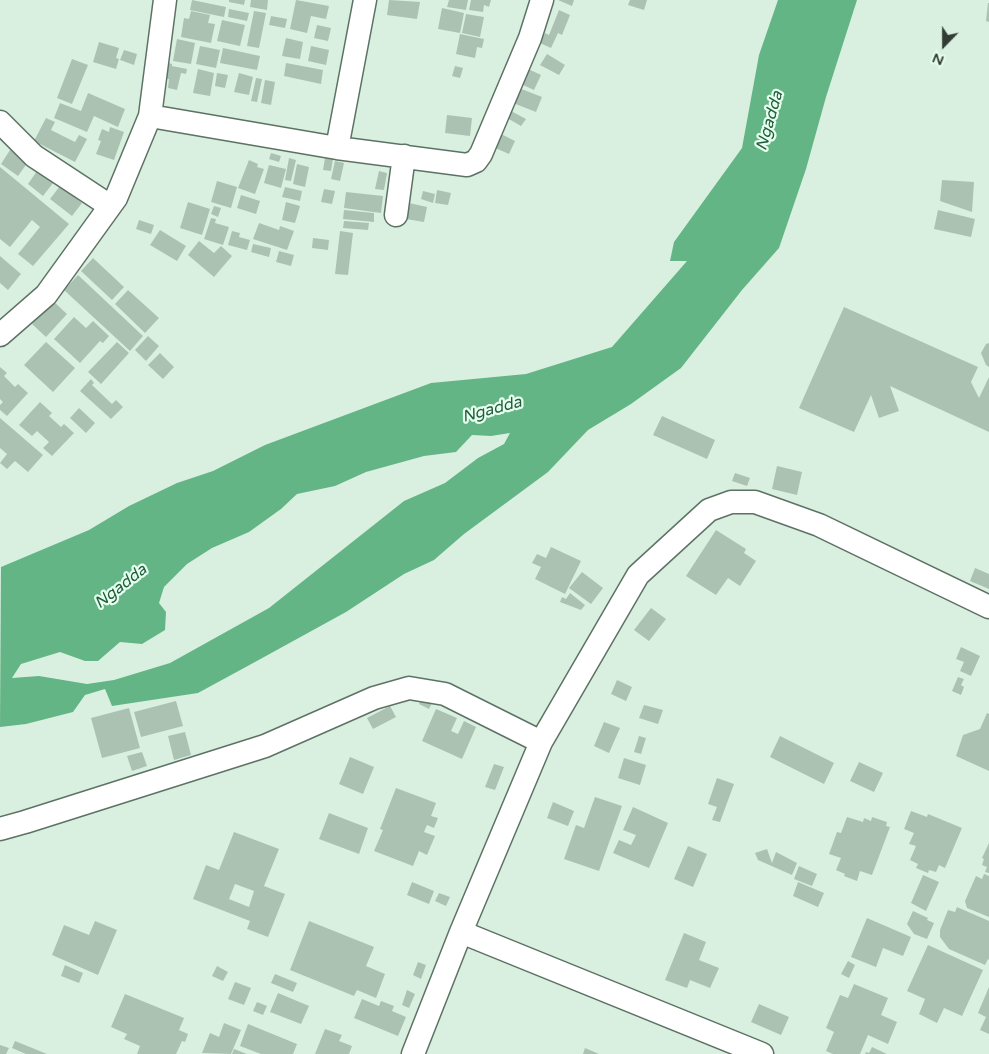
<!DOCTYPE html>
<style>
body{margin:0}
#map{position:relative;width:989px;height:1054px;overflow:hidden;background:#d9f0e0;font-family:"Varela Round",sans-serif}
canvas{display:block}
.north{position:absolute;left:919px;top:20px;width:50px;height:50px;-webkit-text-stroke:4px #e6feee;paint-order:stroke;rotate:202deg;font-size:14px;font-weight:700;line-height:20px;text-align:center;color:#323b35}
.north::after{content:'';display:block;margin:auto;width:18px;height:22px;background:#323b35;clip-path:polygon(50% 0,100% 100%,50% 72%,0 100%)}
</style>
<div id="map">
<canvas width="989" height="1054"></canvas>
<div class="north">N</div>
</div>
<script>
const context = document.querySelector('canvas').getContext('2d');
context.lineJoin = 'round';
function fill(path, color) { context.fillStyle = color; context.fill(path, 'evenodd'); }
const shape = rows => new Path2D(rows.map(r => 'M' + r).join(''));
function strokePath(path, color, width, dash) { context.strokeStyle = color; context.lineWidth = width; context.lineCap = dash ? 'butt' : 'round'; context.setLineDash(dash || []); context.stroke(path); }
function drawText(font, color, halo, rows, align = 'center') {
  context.font = font + ' "Varela Round",sans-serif'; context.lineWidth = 4.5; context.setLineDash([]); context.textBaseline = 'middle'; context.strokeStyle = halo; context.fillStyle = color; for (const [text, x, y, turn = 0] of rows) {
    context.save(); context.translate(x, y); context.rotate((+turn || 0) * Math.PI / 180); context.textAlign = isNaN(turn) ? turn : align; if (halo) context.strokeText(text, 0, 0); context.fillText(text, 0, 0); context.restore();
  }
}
fill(shape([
 [778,0,857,0,826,97,806,169,779,248,742,290,681,368,631,404,588,430,548,472,464,534,434,560,404,574,346,612,255,662,198,693,112,706,105,689,85,695,73,712,26,724,0,727,1,567,89,530,129,506,177,483,213,471,265,445,431,383,526,374,612,347,687,261,670,261,674,242,742,148,759,55],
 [510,433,504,444,478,458,445,483,404,501,269,608,170,663,114,680,87,684,39,676,12,678,21,664,60,652,85,661,98,661,120,642,142,644,165,630,166,612,159,603,164,587,187,564,212,548,249,532,281,509,297,494,335,486,366,472,424,456,456,452,472,435,491,436]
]), '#64b585');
fill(shape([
 [192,0,226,7,224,17,190,10],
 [229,0,245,0,244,5,229,2],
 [251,0,268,0,267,10,250,7],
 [296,0,329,6,326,19,311,16,307,33,290,29],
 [389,0,420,2,417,19,387,15],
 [449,0,468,0,466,10,447,7],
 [471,0,491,0,489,7,484,5,483,12,469,10],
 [558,0,574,0,572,6],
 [630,0,647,0,644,10,628,5],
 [988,3,989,3,989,22,986,21],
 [442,8,464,13,460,33,438,29],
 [229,9,249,13,247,21,228,17],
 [559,10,570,15,562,35,558,33,551,48,540,43,545,33,549,35],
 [191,11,210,15,208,23,215,24,211,43,181,37,184,18,189,19],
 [254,11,266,13,259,48,247,46],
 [466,14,484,17,480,37,462,33],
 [271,16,287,19,285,28,269,25],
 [222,20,245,25,240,46,217,41],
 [317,25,331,28,328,41,314,38],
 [460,34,484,39,482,48,477,47,475,58,456,54],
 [286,38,303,42,300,59,282,56],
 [177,39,195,43,191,64,173,61],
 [99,42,119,48,116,58,119,59,116,69,93,62],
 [200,46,220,50,216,68,196,64],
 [311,46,329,50,326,65,308,61],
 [223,48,260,56,257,70,220,63],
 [124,50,137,54,134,65,120,60],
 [547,54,565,65,559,75,540,65],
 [72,59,88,65,72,104,57,98],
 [165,62,172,64,172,66,187,69,186,74,181,73,177,90,168,88,169,79,162,78],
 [286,63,323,70,321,84,284,76],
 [455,66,463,68,460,78,452,76],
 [198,69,214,73,210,96,193,93],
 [528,69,541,75,534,90,521,84],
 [217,73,228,75,225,88,215,86],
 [239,73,253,77,249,95,234,92],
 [256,78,262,79,257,102,251,101],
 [265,80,275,82,271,105,261,103],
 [519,88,542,97,536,112,513,103],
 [88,93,125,109,118,127,94,116,87,132,54,118,60,103,81,111],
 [511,111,526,119,521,126,507,118],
 [447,115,472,118,470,136,445,133],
 [46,118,55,122,51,130,75,142,79,135,87,139,75,162,34,141],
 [110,127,124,132,114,160,96,154,101,141,98,140,102,129,109,132],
 [499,133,515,141,509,154,493,147],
 [10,150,28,162,18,176,1,164],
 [271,153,281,156,279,162,269,159],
 [289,158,296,160,291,181,285,180],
 [325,158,333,159,331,171,323,170],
 [249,160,258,164,257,167,264,169,255,194,238,188],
 [335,161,344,163,340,181,331,179],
 [297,164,309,167,305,187,293,184],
 [269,165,286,169,281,188,264,183],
 [0,167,69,224,33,266,18,254,40,227,32,220,10,247,0,239],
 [37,171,53,183,43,196,28,184],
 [379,171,387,173,384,190,375,189],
 [942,180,974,182,972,212,940,201],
 [217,181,237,187,231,208,211,202],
 [60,186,82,203,72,216,50,199],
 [285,187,302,191,300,201,282,197],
 [324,189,335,191,332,204,321,202],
 [437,190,451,193,448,205,435,203],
 [423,191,435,194,433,203,421,199],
 [346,192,383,196,381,213,344,208],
 [241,195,260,201,256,214,237,208],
 [188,202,210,209,202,235,180,228],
 [286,202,300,206,295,223,282,220],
 [409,203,427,207,424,222,406,219],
 [214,206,221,208,218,217,211,214],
 [344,210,374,213,374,222,343,219],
 [938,210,975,219,971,237,934,229],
 [211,218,216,219,215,223,229,227,223,245,204,239],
 [139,220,154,225,151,234,136,229],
 [344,221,369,223,368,230,343,228],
 [259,223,279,230,280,226,294,231,287,250,253,239],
 [160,230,186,246,177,261,150,245],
 [232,231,240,233,239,237,250,240,247,250,228,245],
 [340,231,353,233,348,275,335,274],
 [313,238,329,240,328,250,312,248],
 [199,241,214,253,221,246,232,256,214,277,188,255],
 [253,244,271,248,269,257,251,252],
 [279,251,294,255,291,266,276,262],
 [0,256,21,274,8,290,0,283],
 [93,258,124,287,112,300,81,271],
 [78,275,143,336,130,351,64,290],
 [128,290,159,318,145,333,115,304],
 [53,301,67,314,46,337,32,324],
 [844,307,978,367,971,382,979,398,989,377,989,432,890,386,899,411,879,418,871,395,854,432,799,408],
 [74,317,86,328,93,321,109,336,103,343,100,341,80,363,54,339],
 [148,336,159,346,146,361,135,350],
 [46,342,75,368,53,392,24,365],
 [117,342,129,353,101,384,88,372],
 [989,343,989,367,986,365,981,353,986,344],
 [160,353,174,367,163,379,148,365],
 [0,367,7,373,4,376,15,387,18,384,28,393,7,416,0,410,0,405,3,402,0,399],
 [91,379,94,383,92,385,112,404,116,400,123,407,111,419,80,391],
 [40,402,52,413,49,416,61,427,64,424,74,433,52,456,43,448,49,442,37,431,32,436,19,425],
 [79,408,95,423,86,433,70,418],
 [662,416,715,440,707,459,653,435],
 [0,418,43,455,28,472,15,461,7,469,0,463,7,454,0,448],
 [777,466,802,472,797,495,772,489],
 [735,473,750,478,747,486,732,481],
 [716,530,746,549,744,553,756,561,740,586,728,578,716,595,686,576],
 [551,547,581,561,565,594,535,579,541,567,532,563,537,554,546,558],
 [975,568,989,574,989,589,970,581],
 [582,572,603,588,591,604,569,588],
 [570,593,585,605,581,610,560,602,562,597,566,599],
 [651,608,666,619,649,641,634,630],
 [961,647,980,656,971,676,960,671,964,662,956,659],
 [958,677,964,679,961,685,964,687,961,695,952,691],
 [617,680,632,687,626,701,611,694],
 [421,699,432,703,429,709,419,704],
 [176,701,183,726,141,737,134,712],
 [644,705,663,710,658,724,639,718],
 [390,706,396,717,373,729,367,718],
 [129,708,140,748,102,758,91,718],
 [436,709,457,718,451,731,458,734,464,721,476,727,462,759,422,741],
 [987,713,989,714,989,771,956,756,963,735,980,729],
 [604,722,620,728,609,753,594,746],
 [185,732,191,755,174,760,168,736],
 [639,736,646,738,641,754,634,752],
 [780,736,834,763,824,784,770,757],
 [142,752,147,766,132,771,127,756],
 [350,757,374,767,363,794,339,784],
 [624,758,646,765,640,785,618,778],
 [859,762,883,773,874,792,850,781],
 [494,764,504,767,495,790,485,787],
 [717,778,734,784,720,822,712,820,717,807,708,804],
 [396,788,436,803,431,816,438,818,434,828,427,825,424,832,435,836,427,855,419,851,413,866,374,851,383,830,380,829],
 [595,797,622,806,599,871,564,859,576,825,584,828],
 [553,802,574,811,568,826,547,818],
 [633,807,668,823,649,868,613,853,619,840,631,845,636,835,623,830],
 [911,811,927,817,928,814,962,828,945,868,939,865,936,872,929,870,928,873,916,868,918,864,910,860,916,846,909,844,914,833,904,829],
 [329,813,368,828,359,854,319,839],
 [847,817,863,822,864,818,871,821,872,817,887,822,886,826,890,827,872,875,860,871,857,881,844,876,845,874,836,870,841,858,829,854,837,832,841,833],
 [234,832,279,849,264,886,285,894,268,937,247,929,250,921,193,899,206,865,219,870],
 [235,884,254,891,249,907,229,899],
 [989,843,989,873,985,872,987,867,982,865,984,859,982,858],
 [688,846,707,854,693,887,674,879],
 [767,849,772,863,776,852,797,863,792,875,758,860,755,853],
 [799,866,817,874,812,886,794,879],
 [984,874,989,876,989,917,967,908,965,901,976,876,982,879],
 [923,875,939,882,926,911,911,903],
 [412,882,434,891,429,904,407,895],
 [798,882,824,893,818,907,793,896],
 [439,893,450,897,446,906,435,901],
 [957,907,989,921,989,960,988,959,985,965,949,949,940,937,940,930,948,910,955,912],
 [913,911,928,918,927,920,934,923,927,939,914,934,907,924],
 [867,918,911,937,903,956,883,948,876,967,851,957],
 [95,921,117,930,98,975,52,955,64,925,89,935],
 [309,921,374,947,366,966,385,974,376,998,357,990,354,996,290,970],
 [684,933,706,942,699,960,719,968,710,988,690,980,687,988,665,980],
 [928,945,983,970,962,1016,944,1008,937,1023,919,1014,925,999,907,991],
 [848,961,855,965,849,978,841,974],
 [418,962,426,965,421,979,413,975],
 [65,965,83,973,79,983,61,976],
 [217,966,228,972,223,981,212,976],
 [275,974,297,983,293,992,271,983],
 [235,982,251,988,244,1005,228,999],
 [854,984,888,998,881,1015,897,1022,888,1044,868,1035,860,1054,833,1054,826,1051,834,1032,826,1028,840,995,848,998],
 [989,987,989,1034,980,1030,986,1017,978,1013],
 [407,990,415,994,409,1008,402,1005],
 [278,993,309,1006,301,1024,270,1012],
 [125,994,184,1018,179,1030,188,1034,185,1042,182,1041,176,1054,137,1054,140,1046,124,1039,127,1034,111,1027],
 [362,999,379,1006,381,1001,394,1006,392,1011,406,1017,398,1036,354,1018],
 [257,1002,267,1006,263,1015,253,1011],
 [759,1004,789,1017,781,1035,751,1022],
 [224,1023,241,1030,231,1054,202,1053,210,1033,219,1037],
 [248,1024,297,1044,293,1054,261,1054,240,1046],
 [325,1029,342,1035,339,1041,352,1046,349,1054,315,1054],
 [15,1041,47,1054,26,1054,12,1048],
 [0,1045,9,1048,6,1054,0,1054],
 [872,1047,887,1054,865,1054,866,1052,869,1053],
 [585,1048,599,1054,583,1054],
 [234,1049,247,1054,232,1054]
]), '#abc2b2');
const street = shape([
 [150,116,337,148,467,165,476,161,481,154,530,38,542,0],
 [0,122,34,156,110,206],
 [337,148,365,0],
 [396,215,404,156],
 [0,335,46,295,116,198,150,116,165,0],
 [0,829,25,822,265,746,374,698,409,688,445,694,541,742],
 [461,932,762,1054],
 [413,1054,461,932,541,742,638,575,709,510,731,502,755,502,819,525,989,607]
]);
strokePath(street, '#5d7265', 25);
strokePath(street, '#fff', 22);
drawText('italic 16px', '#205c3c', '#e6feee', [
 ["Ngadda",770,121,-74],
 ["Ngadda",492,410,-15],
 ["Ngadda",121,587,-38]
]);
</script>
